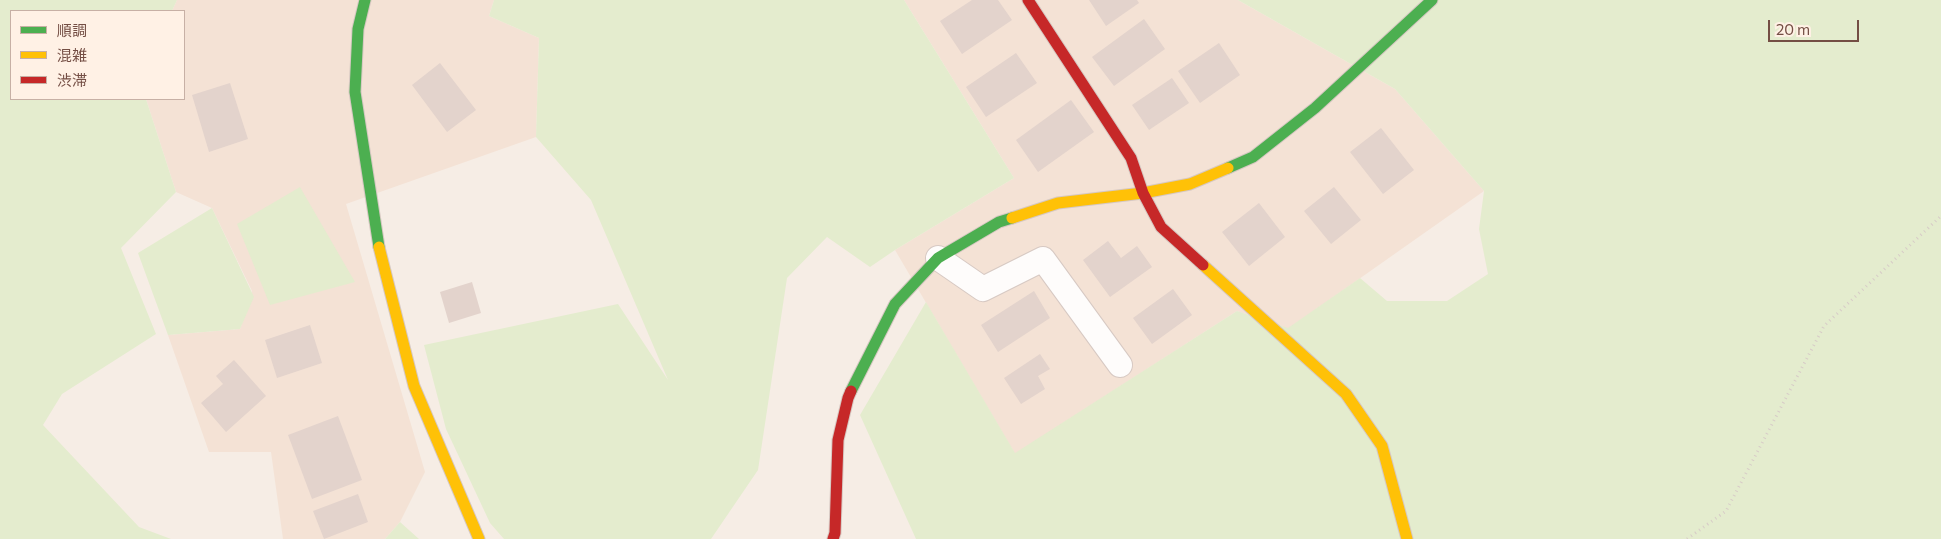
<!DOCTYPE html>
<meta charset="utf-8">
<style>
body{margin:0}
#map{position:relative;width:1941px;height:539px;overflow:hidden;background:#f6ede5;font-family:Commissioner,"Noto Sans JP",sans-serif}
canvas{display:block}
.legend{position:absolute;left:10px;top:10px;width:175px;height:90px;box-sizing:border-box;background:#fff1e5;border:1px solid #c7b0a5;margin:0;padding:6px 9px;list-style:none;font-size:15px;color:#744e44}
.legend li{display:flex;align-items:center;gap:10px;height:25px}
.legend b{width:25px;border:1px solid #c7b0a5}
.scale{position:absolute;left:1768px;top:20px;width:91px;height:22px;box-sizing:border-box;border:2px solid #744e44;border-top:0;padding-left:6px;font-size:15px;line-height:18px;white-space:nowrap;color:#744e44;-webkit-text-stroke:4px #fff1e5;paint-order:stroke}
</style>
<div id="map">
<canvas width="1941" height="539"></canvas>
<ul class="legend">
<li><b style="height:6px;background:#4caf50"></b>順調</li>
<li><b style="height:6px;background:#ffc107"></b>混雑</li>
<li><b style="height:6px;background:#c62828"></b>渋滞</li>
</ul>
<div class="scale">20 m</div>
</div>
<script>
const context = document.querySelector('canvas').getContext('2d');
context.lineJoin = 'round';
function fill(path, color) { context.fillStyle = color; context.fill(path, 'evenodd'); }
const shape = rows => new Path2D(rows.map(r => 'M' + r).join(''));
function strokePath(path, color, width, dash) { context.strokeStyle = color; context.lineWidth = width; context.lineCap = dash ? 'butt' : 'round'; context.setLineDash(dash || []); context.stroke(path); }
fill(shape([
 [177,0,494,0,489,16,539,38,536,137,346,204,425,472,400,522,385,539,283,539,271,452,209,452,168,335,240,329,252,291,212,208,176,192,146,99,184,99,184,11,172,11],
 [904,0,1238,0,1395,89,1484,191,1288,329,1237,311,1015,454,895,250,1014,178]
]), '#f4e2d5');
fill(shape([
 [0,0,177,0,172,11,11,11,11,99,146,99,176,192,121,248,156,334,62,394,43,425,139,527,171,539,0,539],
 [494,0,904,0,1014,178,895,250,870,267,827,237,787,278,758,470,711,539,504,539,490,523,446,429,424,345,618,304,668,380,591,200,536,137,539,38,489,16],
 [1238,0,1941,0,1941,539,916,539,860,415,926,302,1015,453,1237,311,1288,328,1360,278,1387,301,1447,301,1488,274,1479,229,1484,191,1395,89],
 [300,187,355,282,270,305,237,224],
 [212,208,254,297,240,329,168,335,138,253],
 [400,522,419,539,385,539]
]), '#e4ecce');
fill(shape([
 [972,0,998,0,1012,20,962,54,940,21],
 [1089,0,1137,0,1139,3,1106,26],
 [1144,19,1165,49,1114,86,1092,57],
 [1219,43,1240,75,1200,103,1178,71],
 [1016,53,1037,83,986,117,966,87],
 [440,63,476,110,447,132,412,85],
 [1172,78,1189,103,1149,130,1132,105],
 [230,83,248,139,209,152,192,95],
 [1071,100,1094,132,1038,172,1016,140],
 [1381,128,1414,170,1383,194,1350,152],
 [1334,187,1361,220,1331,244,1304,211],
 [1259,203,1285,237,1249,266,1222,232],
 [1108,241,1121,258,1137,246,1152,267,1110,297,1083,260],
 [472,282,481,313,449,323,440,292],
 [1173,289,1192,315,1152,344,1133,318],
 [1034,291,1050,318,998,352,981,325],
 [310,325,322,363,277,378,265,340],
 [1040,354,1050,369,1038,376,1045,389,1021,404,1004,378],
 [234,360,266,396,226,432,201,403,223,384,216,376],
 [338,416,362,480,312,499,288,435],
 [358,494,368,522,324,539,313,511]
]), '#e3d3cc');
const street = shape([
 [938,258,983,289,1043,259,1120,365]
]);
const fast = shape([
 [365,0,358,29,355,92,379,247],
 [1228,168,1253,157,1315,108,1432,0],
 [851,391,895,304,938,258,999,222,1012,218]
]);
const slow = shape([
 [1012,218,1058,203,1143,193,1190,184,1228,168],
 [379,247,414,386,479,539],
 [1203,265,1346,394,1382,446,1407,539]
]);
const jam = shape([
 [1028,0,1131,158,1143,193,1161,227,1203,265],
 [833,539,835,533,838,440,848,398,851,391]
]);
strokePath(street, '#d7c9c3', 26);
strokePath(fast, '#d6c8c2', 13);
strokePath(slow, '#d6c8c2', 13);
strokePath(jam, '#d6c8c2', 13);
strokePath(shape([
 [1687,539,1726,511,1824,326,1941,216]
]), '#d7cbc7', 3, [1, 4]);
strokePath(street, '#fefcfb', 24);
strokePath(fast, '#4caf50', 11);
strokePath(slow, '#ffc107', 11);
strokePath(jam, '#c62828', 11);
</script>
